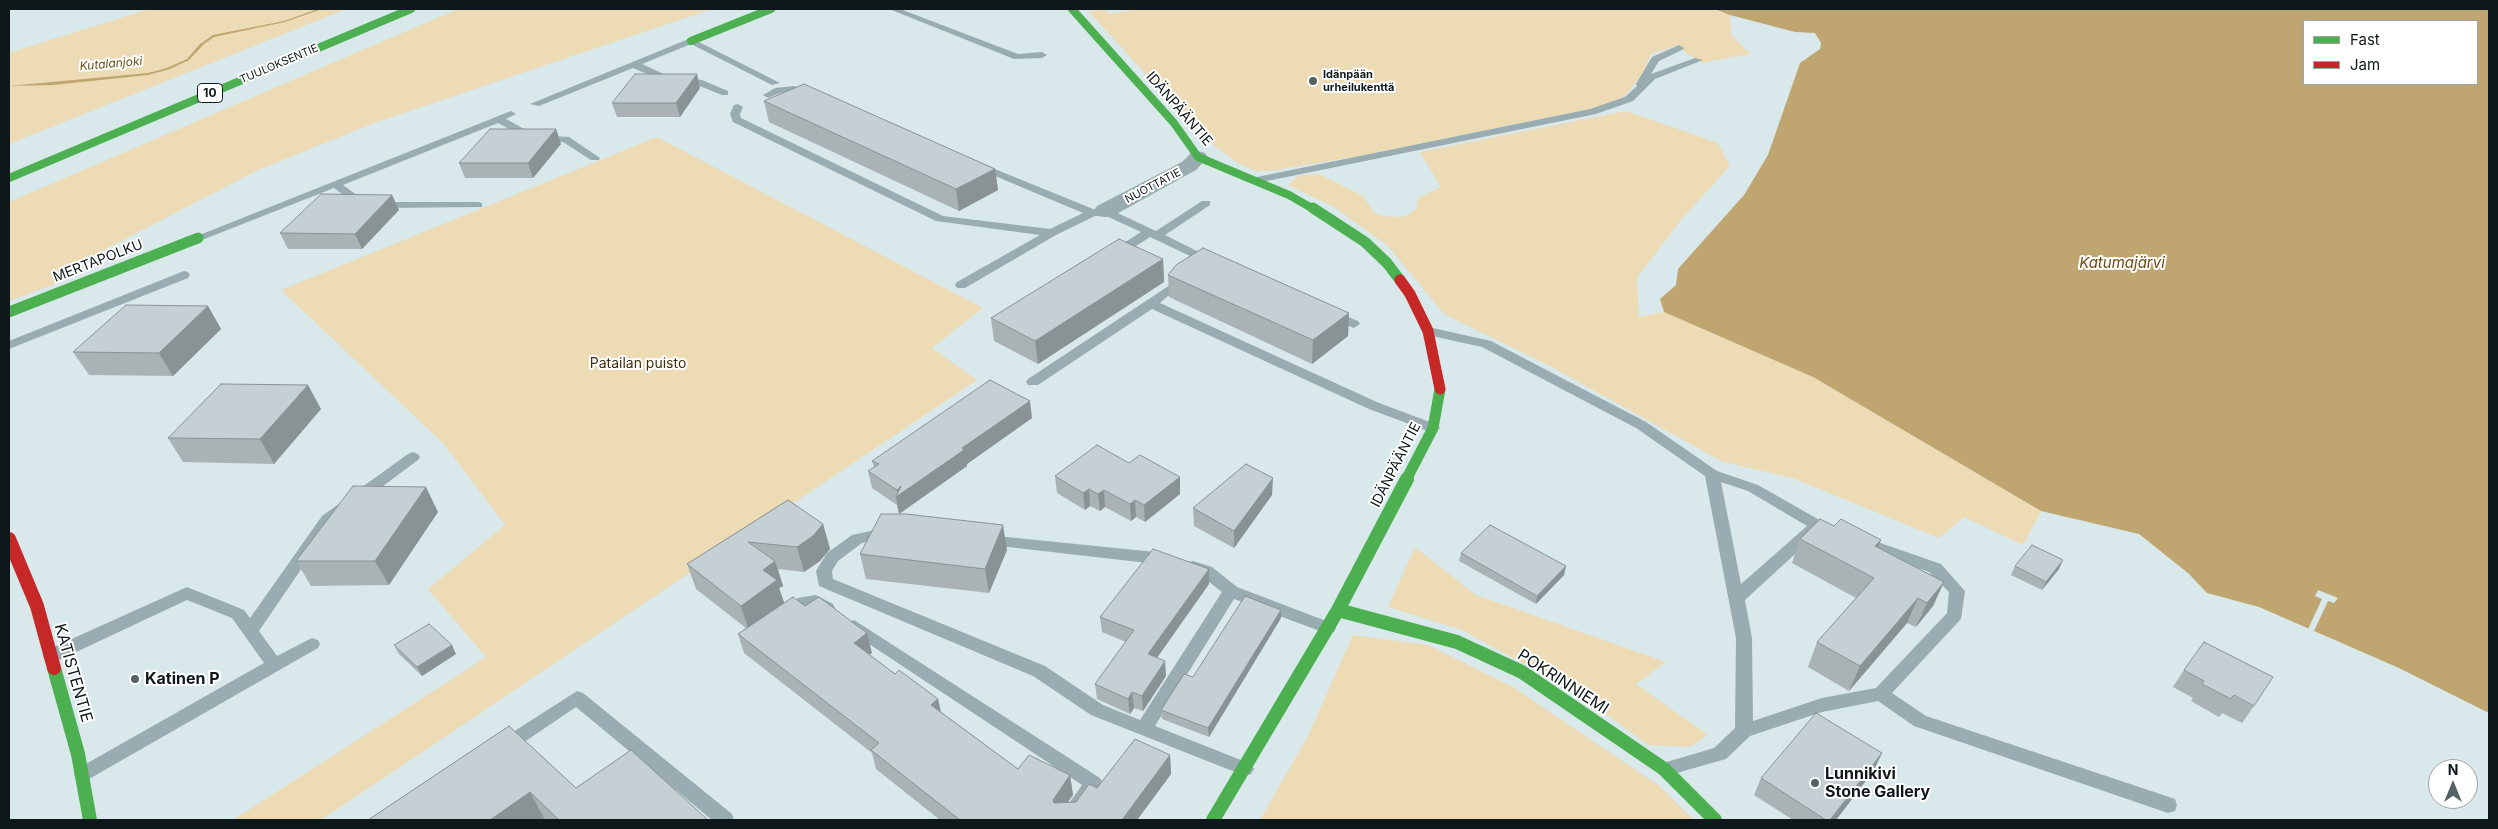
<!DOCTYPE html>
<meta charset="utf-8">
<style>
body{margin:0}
#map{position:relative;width:2498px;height:829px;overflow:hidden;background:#d9e8eb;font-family:Inter,sans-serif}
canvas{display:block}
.frame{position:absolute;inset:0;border:10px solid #0e181a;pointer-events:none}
.legend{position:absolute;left:2303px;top:20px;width:175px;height:65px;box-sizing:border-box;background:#fff;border:1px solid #9fa3a3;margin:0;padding:6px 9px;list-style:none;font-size:15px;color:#0e181a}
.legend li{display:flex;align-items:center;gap:10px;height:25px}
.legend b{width:25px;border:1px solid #9fa3a3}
.north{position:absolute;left:2428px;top:759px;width:50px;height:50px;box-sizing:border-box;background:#fff;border:1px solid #9fa3a3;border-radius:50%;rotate:0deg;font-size:14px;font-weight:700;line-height:20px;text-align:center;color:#0e181a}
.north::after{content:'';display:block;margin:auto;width:18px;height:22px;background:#556163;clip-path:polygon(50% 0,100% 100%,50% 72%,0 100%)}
</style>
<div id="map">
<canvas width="2498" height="829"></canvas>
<div class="frame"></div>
<ul class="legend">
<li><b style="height:6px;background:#4caf50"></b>Fast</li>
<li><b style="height:6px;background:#c62828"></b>Jam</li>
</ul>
<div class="north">N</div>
</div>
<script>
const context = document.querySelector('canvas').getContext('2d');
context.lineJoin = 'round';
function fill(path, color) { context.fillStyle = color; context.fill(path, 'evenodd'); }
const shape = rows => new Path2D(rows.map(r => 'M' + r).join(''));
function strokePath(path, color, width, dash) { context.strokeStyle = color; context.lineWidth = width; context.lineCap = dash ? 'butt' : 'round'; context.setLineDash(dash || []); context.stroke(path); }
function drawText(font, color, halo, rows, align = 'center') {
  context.font = font + ' Inter,sans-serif'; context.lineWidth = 4; context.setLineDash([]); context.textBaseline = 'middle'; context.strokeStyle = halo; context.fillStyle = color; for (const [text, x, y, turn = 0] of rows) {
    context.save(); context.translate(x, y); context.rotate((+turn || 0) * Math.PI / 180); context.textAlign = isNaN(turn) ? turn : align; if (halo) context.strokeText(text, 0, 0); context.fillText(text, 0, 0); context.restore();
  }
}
fill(shape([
 [149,9,346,9,9,144,9,53],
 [458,9,712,9,374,123,258,170,106,249,55,284,9,301,9,202],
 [1104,9,1110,14,1139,9,1715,9,1730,15,1731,35,1751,54,1702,63,1676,46,1651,54,1642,75,1624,97,1599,107,1360,156,1270,171,1256,171,1236,162,1202,136,1089,12],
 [1626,111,1718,143,1730,166,1680,221,1637,278,1639,317,1664,312,1813,377,2041,511,2023,545,1964,517,1939,538,1795,479,1721,461,1550,366,1444,314,1388,246,1334,207,1288,185,1299,175,1319,174,1363,196,1374,213,1383,216,1403,217,1416,209,1418,198,1441,187,1420,152],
 [657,137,983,308,932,348,977,380,321,820,233,820,486,657,428,589,505,525,444,444,281,290],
 [1415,547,1476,595,1666,662,1636,684,1708,735,1690,747,1648,745,1577,693,1462,630,1388,607],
 [1353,635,1428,645,1513,687,1658,785,1694,820,1260,820,1308,736]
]), '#ecdbb5');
fill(shape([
 [318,9,322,9,285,22,214,37,204,44,189,60,170,69,148,75,53,85,9,86,148,73,167,68,187,59,200,44,213,35,284,21],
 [1715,9,2489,9,2489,713,2399,668,2259,607,2207,593,2188,573,2139,534,2041,511,1813,377,1664,312,1660,299,1676,285,1678,269,1744,195,1768,155,1800,63,1820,49,1821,43,1815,33,1795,32,1730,15],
 [2304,21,2477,21,2477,84,2304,84]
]), '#bfa671');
fill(shape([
 [2318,590,2338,598,2334,603,2328,601,2314,631,2308,629,2322,599,2315,596]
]), '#d9e8eb');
fill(shape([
 [889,9,900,9,1018,54,1042,52,1047,55,1042,58,1014,59,889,9],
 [691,38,780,83,772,85,691,44,642,64,670,77,702,80,728,91,728,95,722,95,697,85,665,82,633,68,539,106,530,104,691,38],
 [1679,45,1684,48,1682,50,1659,61,1651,74,1695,58,1703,60,1655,79,1633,101,1596,114,1257,183,1252,180,1257,177,1590,109,1625,97,1637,86,1636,84,1652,57,1679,45],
 [794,86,815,95,810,98,793,92,780,93,768,98,763,95,775,88,794,86],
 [738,104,743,107,740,114,741,118,943,216,1050,229,1083,213,976,168,975,166,980,163,1093,209,1109,209,1156,231,1202,201,1210,201,1210,205,1165,235,1217,261,1215,264,1207,264,1150,237,1119,257,1111,257,1109,254,1111,251,1141,232,1104,215,1095,216,1056,235,965,288,957,288,955,285,957,282,1040,235,936,221,733,122,730,114,734,105,738,104],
 [511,111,516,114,506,119,535,135,569,137,600,158,599,160,591,160,563,142,529,140,498,123,343,185,361,198,381,202,478,202,482,203,482,207,381,208,354,203,334,188,202,240,194,240,192,238,511,111],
 [184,271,188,272,190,275,188,278,9,349,9,341,184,271],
 [1170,285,1176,289,1160,303,1379,403,1438,425,1440,428,1433,432,1428,431,1369,409,1152,309,1038,385,1028,385,1026,382,1028,379,1170,285],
 [1331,310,1358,321,1360,324,1354,328,1327,317,1325,314,1331,310],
 [1428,327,1491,341,1646,422,1717,471,1758,485,1823,522,1838,527,1841,531,1838,535,1833,536,1819,532,1745,600,1752,638,1753,721,1822,698,1876,688,1947,613,1949,592,1929,572,1855,545,1852,541,1855,537,1860,536,1941,564,1965,591,1961,619,1892,693,1926,716,2175,799,2177,805,2175,811,2168,813,1914,726,1878,701,1822,712,1750,736,1726,759,1666,776,1660,774,1657,769,1660,764,1714,748,1735,728,1736,638,1705,476,1636,428,1482,347,1423,334,1422,331,1428,327],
 [1721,482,1748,491,1807,526,1741,584,1721,482],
 [413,452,418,454,420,457,418,460,332,524,259,631,277,656,312,638,318,640,320,644,318,648,89,779,83,782,77,779,74,774,77,769,264,663,232,618,187,600,57,661,51,662,45,661,43,656,45,651,187,587,244,610,250,618,322,516,408,454,413,452],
 [889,527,894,528,897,532,894,536,862,543,838,561,832,571,833,579,1045,666,1103,705,1140,720,1222,592,1200,575,1187,571,1185,567,1187,563,1193,561,1212,567,1237,587,1334,624,1336,628,1334,632,1328,634,1234,599,1155,726,1251,764,1254,769,1251,774,1245,776,1091,715,1033,676,819,586,816,571,827,553,852,535,889,527],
 [987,535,1165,553,1170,555,1173,559,1170,563,1165,565,982,544,979,540,982,536,987,535],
 [816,595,833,604,835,608,833,612,827,614,813,607,808,608,793,618,787,620,781,618,779,614,781,610,798,598,816,595],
 [854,620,1100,778,1103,783,1100,788,1077,820,1057,820,1082,785,848,630,846,626,848,622,854,620],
 [577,691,583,693,732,814,734,820,712,820,576,707,511,751,505,753,499,751,496,746,499,741,577,691]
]), '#98acb1');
fill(shape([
 [1198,151,1205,153,1208,157,1196,170,1113,216,1105,217,1097,216,1094,211,1097,206,1182,162,1191,153,1198,151]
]), '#98acb1');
strokePath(shape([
 [1072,9,1174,123,1198,157,1289,195,1315,210],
 [691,41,771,9],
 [9,178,411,9]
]), '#4caf50', 8);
strokePath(shape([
 [1313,208,1365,242,1387,263,1400,280],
 [9,312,198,238],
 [1406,480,1433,428,1440,389]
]), '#4caf50', 11);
strokePath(shape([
 [1338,610,1457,642,1522,672,1664,769,1715,820],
 [54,668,78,754,90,820],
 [1213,820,1338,610,1407,479]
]), '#4caf50', 14);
strokePath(shape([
 [1400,280,1410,294,1428,331,1440,389]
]), '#c62828', 11);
strokePath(shape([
 [9,539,37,606,54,668]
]), '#c62828', 14);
fill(shape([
 [700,88,680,117,617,117,612,103],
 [764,101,995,169,998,190,959,211,769,122],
 [556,129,561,144,533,178,465,178,459,163],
 [392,195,399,210,362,249,288,249,280,233],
 [1163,259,1164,282,1038,364,994,341,991,318],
 [1168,275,1349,313,1348,336,1312,364,1169,297],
 [208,306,221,329,173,376,89,375,73,352],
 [321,409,274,464,183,462,168,438],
 [1032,418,967,464,967,466,899,514,1007,550,989,593,866,579,860,554,899,514,897,505,872,488,868,471,874,467,872,461],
 [1129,463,1180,477,1180,494,1145,522,1136,517,1131,521,1105,507,1100,511,1090,506,1085,510,1057,493,1055,476],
 [1272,495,1234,548,1194,526,1193,508],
 [788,500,823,524,830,549,820,561,804,572,778,569,783,586,779,588,784,603,805,606,872,653,869,655,895,674,938,699,941,712,1018,769,1070,775,1073,795,1068,802,1076,802,1097,788,1170,755,1171,774,1137,820,940,820,876,769,872,753,744,653,738,634,746,628,696,589,687,564],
 [438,512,389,585,311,586,296,561],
 [1800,539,1878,547,1944,582,1933,606,1916,627,1907,623,1849,691,1808,667,1817,642,1856,598,1792,563],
 [1461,553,1566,566,1564,575,1536,604,1459,561],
 [2015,566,2059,569,2042,590,2011,575],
 [1209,584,1157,658,1166,676,1143,711,1134,708,1130,714,1097,699,1095,684,1126,642,1102,632,1100,617],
 [1281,618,1209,737,1162,719,1161,710],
 [394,645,456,654,422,676,399,654],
 [2184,670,2254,706,2242,723,2222,713,2219,717,2191,701,2193,698,2173,687],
 [509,726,576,788,708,820,368,820],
 [1874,770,1836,820,1793,820,1754,795,1761,778]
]), '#a9b3b5');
fill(shape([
 [697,74,700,88,680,117,676,103],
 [556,129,561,144,533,178,528,163],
 [995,169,998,190,959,211,956,189],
 [392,195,399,210,362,249,355,234],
 [1163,259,1164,282,1038,364,1035,341],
 [208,306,221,329,173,376,159,353],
 [1349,313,1348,336,1312,364,1313,340],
 [308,385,321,409,274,464,260,439],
 [1030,401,1032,418,967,464,967,466,899,514,896,497,898,496,897,490,962,448],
 [1180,477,1180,494,1145,522,1144,505],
 [1273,478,1272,495,1234,548,1234,531],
 [426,487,438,512,389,585,375,561],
 [1089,489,1090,506,1085,510,1083,493],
 [1104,490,1105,507,1100,511,1098,494],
 [1135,500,1136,517,1131,521,1130,504],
 [823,524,830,549,820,561,804,572,797,547],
 [1003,525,1007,550,989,593,985,569],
 [1881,540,1871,564,1875,546],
 [2063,560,2059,569,2042,590,2046,582],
 [775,561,783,586,779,588,785,605,749,631,741,606,763,570],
 [1566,566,1564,575,1536,604,1537,596],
 [1209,569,1209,584,1149,669,1148,654],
 [1944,582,1933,606,1916,627,1927,603],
 [1918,598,1907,623,1849,691,1860,666],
 [1281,610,1281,618,1209,737,1208,728],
 [867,633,872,653,859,662,854,643],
 [452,645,456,654,422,676,417,667],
 [1165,661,1166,676,1143,711,1142,696],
 [1132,692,1134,708,1130,714,1128,699],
 [938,699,942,719,931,705],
 [1882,753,1874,770,1836,820,1830,820],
 [1170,755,1171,774,1137,820,1122,820],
 [1070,775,1073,795,1055,819,1053,800],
 [530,792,545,820,490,820]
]), '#899294');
const building = shape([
 [635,74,697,74,676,103,612,103,635,74],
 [804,84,995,169,956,189,764,101,804,84],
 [490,129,556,129,528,163,459,163,490,129],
 [321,194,392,195,355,234,280,233,321,194],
 [1119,239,1163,259,1035,341,991,318,1119,239],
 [1203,248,1349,313,1313,340,1168,275,1176,265,1203,248],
 [126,305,208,306,159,353,73,352,126,305],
 [990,380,1030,401,962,448,964,450,896,497,901,486,897,490,868,471,879,464,872,461,990,380],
 [221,384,308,385,260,439,168,438,221,384],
 [1097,445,1129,463,1140,455,1180,477,1144,505,1135,500,1130,504,1104,490,1098,494,1089,489,1083,493,1055,476,1097,445],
 [1246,464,1273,478,1234,531,1193,508,1246,464],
 [353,486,426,487,375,561,296,561,353,486],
 [788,500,823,524,813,536,797,547,748,542,775,561,763,570,777,580,741,606,687,564,788,500],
 [881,514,906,514,1003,525,985,569,860,554,881,514],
 [1820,519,1834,526,1841,519,1881,540,1875,546,1944,582,1927,603,1918,598,1860,666,1817,642,1874,578,1800,539,1820,519],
 [1490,525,1566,566,1537,596,1461,553,1490,525],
 [2032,545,2063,560,2046,582,2015,566,2032,545],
 [1153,549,1209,569,1148,654,1165,661,1142,696,1132,692,1128,699,1095,684,1134,630,1100,617,1153,549],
 [1245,596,1281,610,1208,728,1161,710,1184,674,1193,677,1245,596],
 [793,597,805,606,819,597,867,633,854,643,895,674,899,670,938,699,931,705,1018,769,1029,755,1070,775,1053,800,1054,803,1076,802,1089,784,1097,788,1135,739,1170,755,1122,820,960,820,871,750,879,743,738,634,793,597],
 [429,624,452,645,417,667,394,645,429,624],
 [2204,642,2273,677,2254,706,2234,695,2231,699,2202,684,2204,681,2184,670,2204,642],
 [1816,713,1882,753,1830,820,1826,820,1761,778,1816,713],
 [509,726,576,788,631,750,708,820,559,820,530,792,490,820,368,820,509,726]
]);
fill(building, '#c4d0d3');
strokePath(building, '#899294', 1);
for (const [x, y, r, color] of [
 [1313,81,5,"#556163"],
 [135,679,5,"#556163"],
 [1815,783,5,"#556163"]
]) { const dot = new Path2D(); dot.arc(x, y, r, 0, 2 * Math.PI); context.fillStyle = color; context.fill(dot); strokePath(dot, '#fff', 2); }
drawText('11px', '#0e181a', '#fff', [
 ["TUULOKSENTIE",279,64,-23],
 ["NUOTTATIE",1153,186,-28]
]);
drawText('bold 11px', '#0e181a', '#fff', [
 ["Idänpään",1323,75],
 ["urheilukenttä",1323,88]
], 'left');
drawText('italic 12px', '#6c4d13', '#fff', [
 ["Kutalanjoki",111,64,-5]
]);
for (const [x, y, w] of [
 [210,93,25]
]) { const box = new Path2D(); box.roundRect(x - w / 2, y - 9.5, w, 19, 4); context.fillStyle = '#fff'; context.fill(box); strokePath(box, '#0e181a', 1); }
drawText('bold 12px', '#0e181a', null, [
 ["10",210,93]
]);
drawText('14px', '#0e181a', '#fff', [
 ["IDÄNPÄÄNTIE",1179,109,49],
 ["MERTAPOLKU",98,261,-21],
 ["IDÄNPÄÄNTIE",1396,465,-63]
]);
drawText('14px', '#402e0c', '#fff', [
 ["Patailan puisto",638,364]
]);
drawText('italic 15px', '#6c4d13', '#fff', [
 ["Katumajärvi",2122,263]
]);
drawText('16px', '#0e181a', '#fff', [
 ["KATISTENTIE",73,673,74],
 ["POKRINNIEMI",1563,682,33]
]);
drawText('bold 16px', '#0e181a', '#fff', [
 ["Katinen P",145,679],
 ["Lunnikivi",1825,774],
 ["Stone Gallery",1825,792]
], 'left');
</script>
